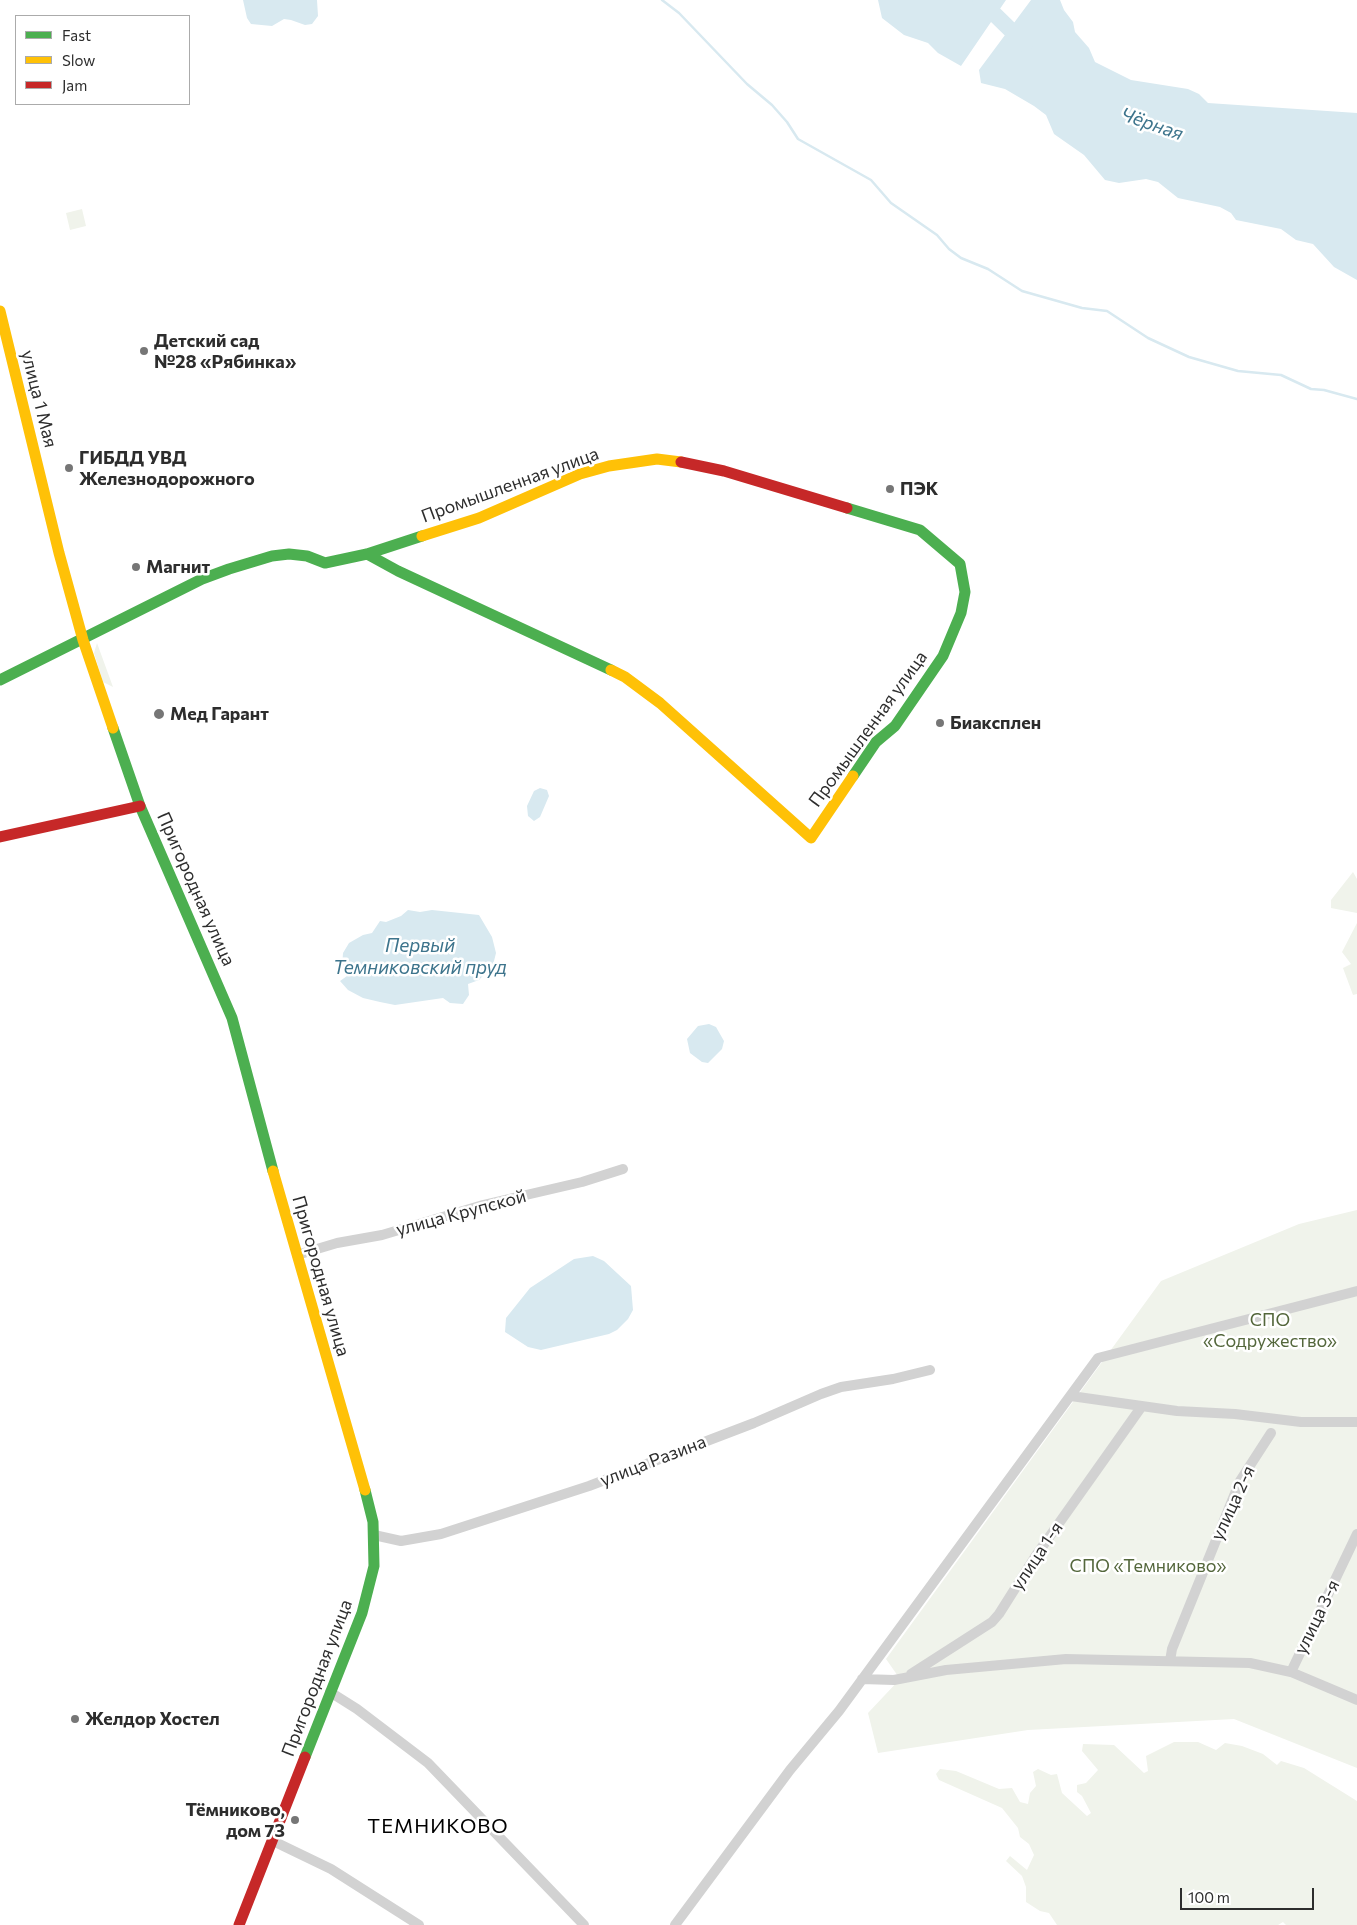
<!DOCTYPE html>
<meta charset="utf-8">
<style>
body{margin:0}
#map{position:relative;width:1357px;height:1925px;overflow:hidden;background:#fff;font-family:Commissioner,sans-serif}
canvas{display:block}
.legend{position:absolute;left:15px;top:15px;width:175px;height:90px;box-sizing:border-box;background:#fff;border:1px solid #ababab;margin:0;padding:6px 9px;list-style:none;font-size:15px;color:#2d2d2d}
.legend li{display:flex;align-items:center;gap:10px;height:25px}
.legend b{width:25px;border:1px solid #ababab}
.scale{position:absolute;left:1180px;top:1888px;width:134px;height:22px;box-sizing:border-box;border:2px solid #2d2d2d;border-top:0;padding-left:6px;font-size:15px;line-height:18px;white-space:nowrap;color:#2d2d2d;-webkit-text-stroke:4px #fff;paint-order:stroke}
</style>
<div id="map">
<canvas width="1357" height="1925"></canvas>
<ul class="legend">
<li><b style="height:6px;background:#4caf50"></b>Fast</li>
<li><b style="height:6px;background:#ffc107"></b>Slow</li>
<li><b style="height:6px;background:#c62828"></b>Jam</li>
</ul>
<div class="scale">100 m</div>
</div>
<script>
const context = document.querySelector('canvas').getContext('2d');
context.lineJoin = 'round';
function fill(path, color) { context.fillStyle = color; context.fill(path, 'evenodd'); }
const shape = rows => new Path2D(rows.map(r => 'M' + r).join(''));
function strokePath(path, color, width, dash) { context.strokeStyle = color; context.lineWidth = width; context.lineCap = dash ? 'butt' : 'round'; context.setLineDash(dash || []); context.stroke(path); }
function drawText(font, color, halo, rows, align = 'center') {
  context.font = font + ' Commissioner,sans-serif'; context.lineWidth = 5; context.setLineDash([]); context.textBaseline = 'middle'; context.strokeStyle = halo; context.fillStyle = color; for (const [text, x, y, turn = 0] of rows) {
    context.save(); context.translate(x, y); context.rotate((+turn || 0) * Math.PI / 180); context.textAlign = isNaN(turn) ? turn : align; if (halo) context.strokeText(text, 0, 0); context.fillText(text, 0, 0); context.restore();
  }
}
fill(shape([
 [82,209,86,226,70,230,66,213],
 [97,643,113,687,103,682,94,653],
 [1353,872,1357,879,1357,913,1331,908,1331,900],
 [1357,923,1357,994,1353,995,1343,968,1351,964,1342,952],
 [1357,1210,1357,1768,1234,1719,1028,1730,878,1753,868,1713,900,1679,886,1659,1161,1281,1299,1224],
 [1174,1742,1198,1742,1216,1750,1225,1743,1242,1746,1263,1754,1277,1765,1281,1761,1304,1768,1357,1801,1357,1925,1286,1925,1283,1922,1278,1925,1057,1925,1049,1913,1040,1911,1026,1902,1026,1887,1022,1876,1006,1861,1010,1856,1027,1870,1034,1855,1029,1844,1020,1837,1018,1828,1002,1808,939,1780,936,1774,940,1769,956,1771,999,1789,1012,1788,1020,1802,1028,1804,1030,1793,1036,1786,1033,1772,1038,1769,1051,1775,1057,1774,1062,1793,1087,1816,1091,1813,1082,1796,1077,1792,1077,1785,1086,1783,1098,1770,1082,1751,1083,1744,1114,1745,1144,1773,1148,1771,1146,1756]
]), '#f0f3eb');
fill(shape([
 [243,0,317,0,318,16,312,24,305,25,291,20,284,19,272,26,251,24,247,18],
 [878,0,1006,0,961,66,938,53,928,43,904,35,882,18],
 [1031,0,1060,0,1064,10,1073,22,1075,32,1089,48,1095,62,1131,80,1188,89,1199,94,1208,103,1357,113,1357,280,1334,267,1313,244,1296,240,1281,229,1236,220,1231,213,1220,207,1178,198,1158,182,1146,179,1119,183,1105,180,1084,155,1054,134,1046,115,1034,106,1005,89,981,83,979,70],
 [540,788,547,790,549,796,540,817,534,821,528,816,527,806,534,791],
 [408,910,420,912,432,910,479,915,492,937,496,953,493,965,479,980,468,984,469,995,463,1004,450,1003,443,998,395,1005,380,1002,363,998,348,990,340,981,347,976,342,967,343,953,349,943,363,935,372,933,380,921,386,922,401,916],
 [709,1024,716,1027,724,1041,722,1049,708,1063,702,1062,690,1053,687,1039,698,1026],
 [593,1256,604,1261,631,1286,633,1310,628,1319,617,1330,609,1334,541,1350,528,1347,505,1332,506,1318,530,1288,574,1259]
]), '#d8e9f0');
strokePath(shape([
 [662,0,679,13,747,84,772,105,787,122,798,139,871,180,891,203,937,235,949,249,961,258,988,269,1022,291,1082,308,1107,311,1148,338,1189,357,1238,371,1281,375,1311,389,1324,390,1357,399]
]), '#d8e9f0', 2.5);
strokePath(shape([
 [980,0,1025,44]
]), '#d8e9f0', 16);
strokePath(shape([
 [297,1255,337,1243,382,1235,483,1205,582,1182,623,1169],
 [1071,1396,1177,1411,1235,1414,1301,1422,1357,1422],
 [374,1535,401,1541,441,1534,589,1486,754,1423,821,1394,841,1387,893,1379,930,1370],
 [1170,1661,1172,1649,1240,1481,1271,1433],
 [1291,1672,1357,1534],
 [911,1674,992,1622,999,1614,1035,1557,1142,1406],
 [862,1679,894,1680,946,1670,1066,1659,1250,1663,1291,1672,1357,1700],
 [330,1692,357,1709,428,1763,584,1925],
 [273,1841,331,1869,419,1925],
 [675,1925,790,1770,839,1711,1098,1358,1357,1291]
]), '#d2d2d2', 10);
strokePath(shape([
 [847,508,920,530,960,564,965,592,961,613,943,656,895,726,876,742,853,776],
 [367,554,398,571,611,670],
 [0,680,202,579,229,569,272,556,289,554,307,556,325,563,367,554,422,536],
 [113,728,140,806,232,1018,273,1171],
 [305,1757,362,1613,374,1566,373,1522,365,1490]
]), '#4caf50', 11);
strokePath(shape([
 [0,311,59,553,83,640,113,728],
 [422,536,479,518,580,474,609,466,657,459,681,462],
 [611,670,625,677,660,703,811,838,853,776],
 [273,1171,365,1490]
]), '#ffc107', 11);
strokePath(shape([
 [681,462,724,471,847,508],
 [0,837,140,806],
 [239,1925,305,1757]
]), '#c62828', 11);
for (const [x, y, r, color] of [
 [144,351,5,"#767676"],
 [69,468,5,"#767676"],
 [890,489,5,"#767676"],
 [136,567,5,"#767676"],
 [159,714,6,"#767676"],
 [940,723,5,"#767676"],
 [75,1719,5,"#767676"],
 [295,1820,5,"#767676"]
]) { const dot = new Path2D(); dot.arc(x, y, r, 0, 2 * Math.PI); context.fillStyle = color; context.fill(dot); strokePath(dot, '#fff', 2); }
drawText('bold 18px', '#2d2d2d', '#fff', [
 ["Детский сад",154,341],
 ["№28 «Рябинка»",154,362],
 ["ГИБДД УВД",79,458],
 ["Железнодорожного",79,479],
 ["ПЭК",900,489],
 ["Магнит",146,567],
 ["Мед Гарант",170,714],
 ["Биаксплен",950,723],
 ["Желдор Хостел",85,1719],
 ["Тёмниково,",285,1810,"right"],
 ["дом 73",285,1831,"right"]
], 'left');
drawText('18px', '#2d2d2d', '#fff', [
 ["улица 1 Мая",39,399,76],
 ["Промышленная улица",510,485,-20],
 ["Промышленная улица",868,729,-54],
 ["Пригородная улица",196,889,66],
 ["улица Крупской",461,1213,-15],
 ["Пригородная улица",321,1276,74],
 ["улица Разина",653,1461,-21],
 ["улица 2-я",1233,1503,-65],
 ["улица 1-я",1037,1556,-56],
 ["улица 3-я",1317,1617,-64],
 ["Пригородная улица",317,1678,-69]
]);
drawText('18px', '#54673c', '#fff', [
 ["СПО",1270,1320],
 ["«Содружество»",1270,1341],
 ["СПО «Темниково»",1148,1566]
]);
drawText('italic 19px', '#3d748c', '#fff', [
 ["Чёрная",1152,124,19],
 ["Первый",420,946],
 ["Темниковский пруд",420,968]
]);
context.letterSpacing = '1px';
drawText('20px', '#000', '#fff', [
 ["ТЕМНИКОВО",438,1826]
]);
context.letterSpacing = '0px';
</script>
